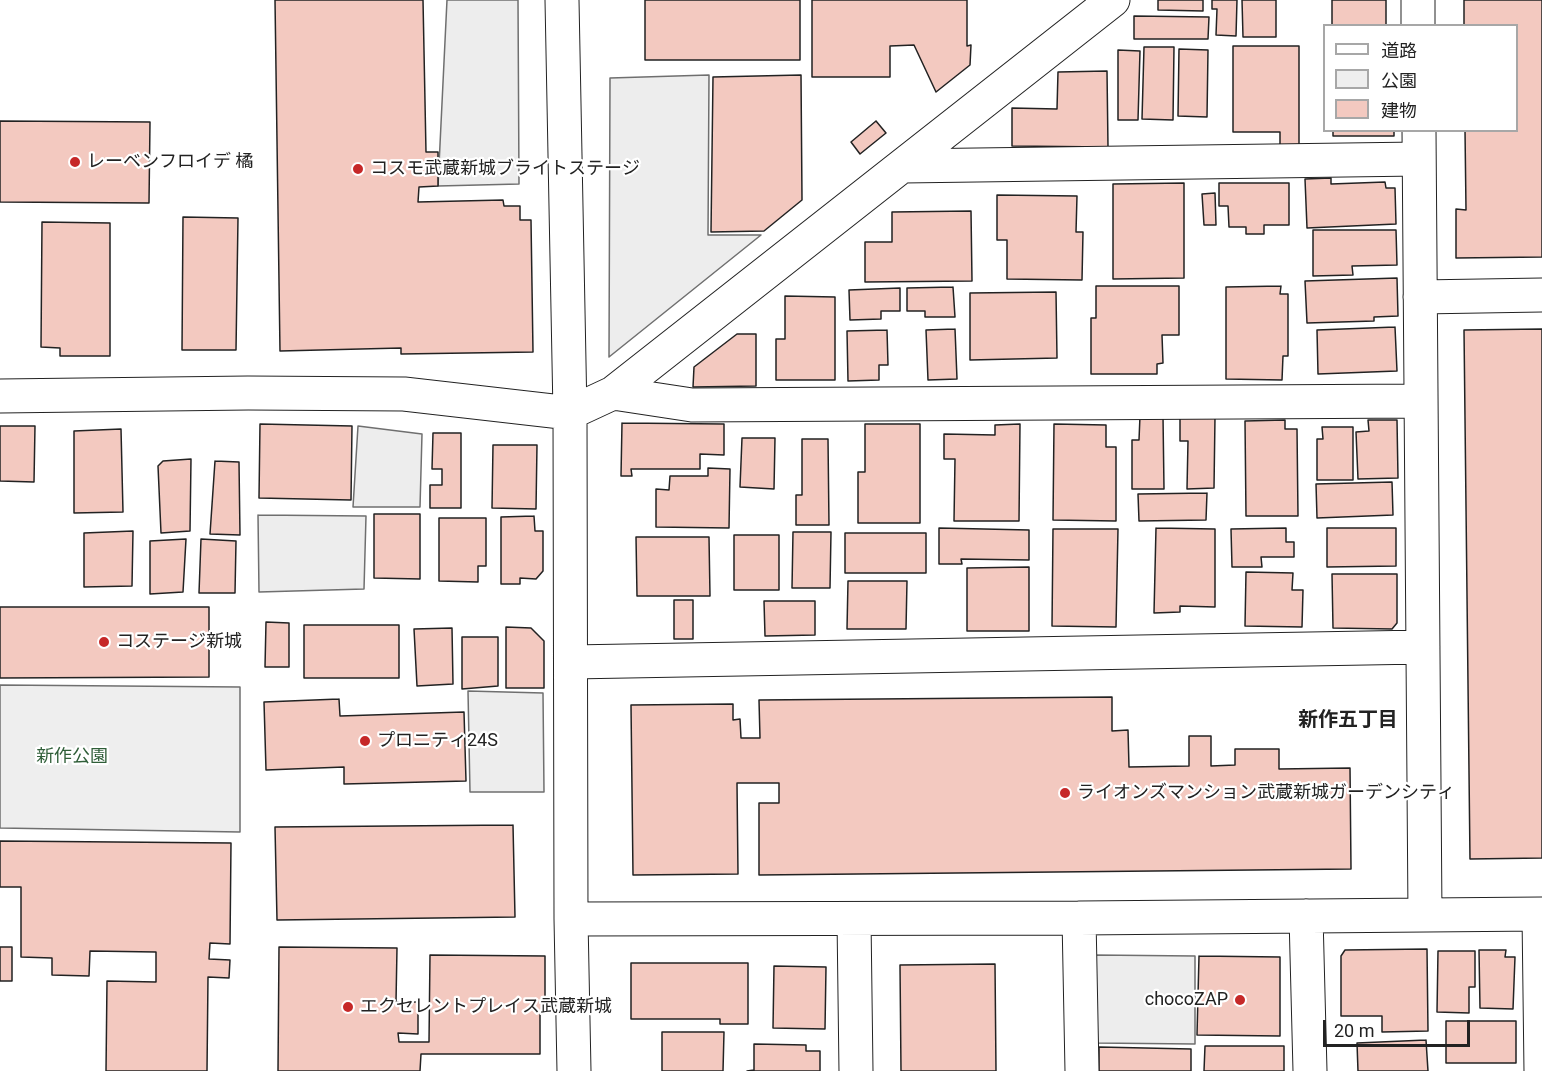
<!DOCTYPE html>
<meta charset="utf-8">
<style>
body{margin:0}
#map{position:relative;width:1542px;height:1071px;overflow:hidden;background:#fff;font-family:Roboto,"Noto Sans JP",sans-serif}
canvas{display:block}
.legend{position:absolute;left:1323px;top:24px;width:195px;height:108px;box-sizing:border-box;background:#fff;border:2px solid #a7a7a7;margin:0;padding:8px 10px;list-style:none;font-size:18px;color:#222}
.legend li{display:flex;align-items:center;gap:12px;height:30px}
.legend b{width:30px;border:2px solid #a7a7a7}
.scale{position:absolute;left:1323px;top:1020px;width:147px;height:27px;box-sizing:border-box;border:3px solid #222;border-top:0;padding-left:8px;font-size:18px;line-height:21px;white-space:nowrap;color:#222;-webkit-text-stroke:4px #fff;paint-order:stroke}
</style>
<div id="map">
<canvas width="1542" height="1071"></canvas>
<ul class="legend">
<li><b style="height:8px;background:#fff"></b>道路</li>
<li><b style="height:16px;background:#eee"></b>公園</li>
<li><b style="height:16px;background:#f3c9c0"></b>建物</li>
</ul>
<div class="scale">20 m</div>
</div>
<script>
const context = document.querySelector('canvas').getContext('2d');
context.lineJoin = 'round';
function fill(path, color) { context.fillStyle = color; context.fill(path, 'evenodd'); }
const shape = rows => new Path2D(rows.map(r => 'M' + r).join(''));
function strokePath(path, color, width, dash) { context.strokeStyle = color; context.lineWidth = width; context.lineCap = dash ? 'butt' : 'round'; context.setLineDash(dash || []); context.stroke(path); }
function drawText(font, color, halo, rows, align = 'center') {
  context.font = font + ' Roboto,"Noto Sans JP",sans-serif'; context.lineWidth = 4.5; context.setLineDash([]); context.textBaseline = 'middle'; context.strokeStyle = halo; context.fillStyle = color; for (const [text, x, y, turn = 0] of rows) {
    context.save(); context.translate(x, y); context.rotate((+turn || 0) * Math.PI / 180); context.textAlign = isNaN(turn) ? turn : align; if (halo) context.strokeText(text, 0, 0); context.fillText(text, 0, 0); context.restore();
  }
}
const green = shape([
 [0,685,240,687,240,832,0,828,0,685]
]);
fill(green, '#eee');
strokePath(green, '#6f6f6f', 1.5);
const parking = shape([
 [447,0,518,0,519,184,438,186,447,0],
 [709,75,708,235,761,235,609,357,610,78,709,75],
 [358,426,422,434,420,507,353,507,358,426],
 [258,515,366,516,364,589,259,592,258,515],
 [468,691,543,693,544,792,470,792,468,691],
 [1094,955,1195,956,1195,1044,1094,1043,1094,955]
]);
fill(parking, '#ededed');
strokePath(parking, '#6f6f6f', 1.5);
const building = shape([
 [275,0,423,0,426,152,438,152,438,186,419,187,418,202,503,200,504,206,520,206,520,220,531,220,533,352,401,354,401,348,280,351,275,0],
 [645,0,800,0,800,60,645,60,645,0],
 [812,0,967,0,967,46,971,45,970,65,936,92,914,45,890,46,890,77,812,77,812,0],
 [1158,0,1203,0,1203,11,1158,10,1158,0],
 [1212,0,1237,0,1236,36,1216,35,1217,9,1212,9,1212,0],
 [1242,0,1276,0,1276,37,1243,37,1242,0],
 [1332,0,1386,0,1386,26,1332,26,1332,0],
 [1464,0,1542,0,1542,257,1456,258,1456,209,1466,210,1465,130,1516,130,1516,26,1464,26,1464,0],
 [1134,16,1209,17,1208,39,1134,39,1134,16],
 [1233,46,1299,46,1299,145,1280,145,1280,132,1233,132,1233,46],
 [1144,47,1174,47,1173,120,1142,119,1144,47],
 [1179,49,1208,50,1207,117,1178,116,1179,49],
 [1118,50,1140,51,1138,120,1118,120,1118,50],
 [1107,71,1108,147,1012,146,1012,108,1057,109,1058,72,1107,71],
 [801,75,802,200,764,231,711,232,713,77,801,75],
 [0,121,150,122,149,203,0,202,0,121],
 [876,121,886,133,860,154,851,142,876,121],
 [1333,130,1394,130,1394,136,1333,136,1333,130],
 [1331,178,1331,184,1385,182,1386,188,1395,188,1396,224,1307,228,1305,179,1331,178],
 [1184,183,1184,278,1113,279,1113,184,1184,183],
 [1219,183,1289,183,1289,225,1264,225,1264,234,1246,234,1246,227,1229,227,1228,206,1219,206,1219,183],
 [1215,193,1216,225,1204,225,1202,194,1215,193],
 [997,195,1077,196,1076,232,1083,232,1082,280,1007,279,1007,240,997,240,997,195],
 [971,211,972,281,865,282,865,242,892,242,892,212,971,211],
 [183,217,238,218,236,350,182,350,183,217],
 [42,222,110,223,110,356,60,356,60,348,41,347,42,222],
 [1313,230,1396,230,1397,265,1352,266,1353,275,1313,276,1313,230],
 [1397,278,1398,316,1374,317,1374,321,1307,323,1305,281,1397,278],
 [1096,286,1179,286,1179,335,1162,335,1163,363,1157,364,1157,374,1091,374,1091,318,1096,318,1096,286],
 [1281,286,1280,294,1288,294,1288,356,1283,356,1282,380,1226,379,1226,287,1281,286],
 [953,287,955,317,925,317,925,311,907,311,907,288,953,287],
 [900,288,900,311,881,311,881,319,850,320,849,290,900,288],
 [1056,292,1057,358,970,360,970,293,1056,292],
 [785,296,835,297,835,380,776,380,776,339,785,339,785,296],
 [1395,327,1397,371,1318,374,1317,330,1395,327],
 [955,329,957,379,928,380,926,330,955,329],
 [1542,329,1542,858,1470,859,1464,330,1542,329],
 [887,330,888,365,879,365,879,380,848,381,847,331,887,330],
 [737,334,756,334,756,386,693,387,694,367,737,334],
 [1140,416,1163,416,1164,489,1132,489,1132,440,1139,440,1140,416],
 [1180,417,1215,417,1214,488,1187,489,1188,441,1180,441,1180,417],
 [1285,420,1285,429,1297,429,1298,516,1246,516,1245,421,1285,420],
 [1368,420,1397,420,1398,478,1358,479,1356,432,1369,431,1368,420],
 [622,423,724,424,724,455,700,454,700,469,631,469,632,476,621,476,622,423],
 [260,424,352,426,351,500,259,498,260,424],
 [865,424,920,424,920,523,858,523,858,472,865,472,865,424],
 [1020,424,1019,521,954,521,955,459,944,459,944,434,995,435,995,425,1020,424],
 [1054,424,1106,425,1106,447,1116,447,1116,521,1053,520,1054,424],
 [0,426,35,426,34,482,0,481,0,426],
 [1322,427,1353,427,1353,480,1317,480,1317,439,1323,439,1322,427],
 [121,429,123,512,74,513,74,431,121,429],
 [433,433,461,433,461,508,430,508,430,485,442,485,442,469,432,469,433,433],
 [742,438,775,438,774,489,740,487,742,438],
 [802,439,828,439,829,525,796,525,796,495,802,495,802,439],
 [493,445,537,445,536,509,492,508,493,445],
 [191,459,190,531,161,533,158,466,163,461,191,459],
 [215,461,239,462,240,535,210,534,215,461],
 [708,468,730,469,729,528,656,527,656,489,669,490,670,476,708,476,708,468],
 [1392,482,1393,515,1317,518,1316,484,1392,482],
 [1207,493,1206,520,1139,521,1138,494,1207,493],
 [374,514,420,514,420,579,374,578,374,514],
 [534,516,535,531,543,531,543,571,536,579,520,578,520,584,501,584,501,517,534,516],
 [439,518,486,518,486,566,478,566,478,582,439,581,439,518],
 [939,528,1029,530,1029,560,961,559,962,564,939,564,939,528],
 [1156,528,1215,529,1215,607,1180,606,1180,612,1154,613,1156,528],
 [1286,528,1286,542,1294,542,1294,557,1261,557,1262,567,1232,567,1231,529,1286,528],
 [1327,528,1396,528,1396,566,1327,567,1327,528],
 [1053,529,1118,529,1116,627,1052,626,1053,529],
 [133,531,132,586,84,587,84,533,133,531],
 [793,532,831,532,830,588,792,588,793,532],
 [845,533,926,533,926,573,845,573,845,533],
 [734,535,779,535,779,590,734,590,734,535],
 [636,537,709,537,710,596,637,596,636,537],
 [186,539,183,592,150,594,150,541,186,539],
 [201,539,236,541,235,593,199,593,201,539],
 [1029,567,1029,631,967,631,967,568,1029,567],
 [1246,572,1293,573,1292,590,1303,590,1302,627,1245,626,1246,572],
 [1332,574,1397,574,1397,623,1392,629,1333,628,1332,574],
 [848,581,907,581,906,629,847,629,848,581],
 [674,600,693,600,693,639,674,639,674,600],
 [764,601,815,601,815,635,765,636,764,601],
 [0,607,209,607,209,677,0,678,0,607],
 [266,622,289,623,289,667,265,667,266,622],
 [304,625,399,625,399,678,304,678,304,625],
 [506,627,531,628,544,641,544,688,506,688,506,627],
 [452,628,453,684,417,686,414,629,452,628],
 [462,637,498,637,498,686,462,689,462,637],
 [1112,697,1112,731,1128,730,1129,767,1189,766,1189,736,1211,736,1211,766,1235,765,1235,749,1279,749,1279,769,1350,768,1351,869,759,875,759,803,779,803,779,783,737,783,738,874,633,875,631,705,733,704,733,720,740,719,741,738,760,738,759,700,1112,697],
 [339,699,340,716,464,712,466,781,344,784,344,767,266,770,264,702,339,699],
 [513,825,515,917,277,920,275,827,513,825],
 [0,841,231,843,230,944,210,943,209,959,230,960,229,978,208,977,207,1071,106,1071,107,981,156,982,156,952,90,951,89,976,52,975,52,958,21,957,21,887,0,887,0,841],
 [0,947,12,947,12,981,0,981,0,947],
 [279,947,397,948,396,1002,418,1002,418,1034,398,1033,399,1042,429,1042,430,955,545,956,545,1012,540,1012,540,1054,421,1054,420,1071,278,1071,279,947],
 [1427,949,1428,1031,1382,1032,1382,1016,1341,1016,1341,956,1345,950,1427,949],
 [1479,950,1506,950,1505,957,1515,957,1513,1009,1480,1008,1479,950],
 [1438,951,1475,951,1475,987,1469,987,1469,1013,1437,1012,1438,951],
 [1199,956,1280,957,1280,1036,1197,1035,1199,956],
 [631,963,748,963,748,1024,720,1024,720,1019,631,1019,631,963],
 [995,964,996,1071,901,1071,900,965,995,964],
 [774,966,826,967,825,1029,773,1028,774,966],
 [1446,1021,1516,1021,1516,1063,1446,1063,1446,1021],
 [662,1032,724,1032,723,1071,662,1071,662,1032],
 [1426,1040,1428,1071,1358,1071,1357,1043,1426,1040],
 [754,1044,806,1045,806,1051,820,1051,820,1071,747,1071,754,1070,754,1044],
 [1205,1046,1284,1046,1284,1071,1204,1071,1205,1046],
 [1099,1047,1191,1049,1191,1071,1099,1071,1099,1047]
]);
fill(building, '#f3c9c0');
strokePath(building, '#222', 1.5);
const minor = shape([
 [562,0,570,413,571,919,574,1071],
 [1418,0,1418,26],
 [1419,130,1425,915],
 [903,166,1419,159],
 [1420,297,1542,295],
 [613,393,692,405,1421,401],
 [0,396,248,393,404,394,570,413,613,393,1113,0],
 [571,662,1423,647],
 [1539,915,1541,1071],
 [1306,916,1310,1071],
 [1079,918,1082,1071],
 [571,919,1079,918,1542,914],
 [854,919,856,1071]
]);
strokePath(minor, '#222', 35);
strokePath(minor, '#fff', 33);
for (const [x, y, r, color] of [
 [75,162,6,"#c62828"],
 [358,169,6,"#c62828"],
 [104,642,6,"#c62828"],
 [365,741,6,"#c62828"],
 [1065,793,6,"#c62828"],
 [1240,1000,6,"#c62828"],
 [348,1007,6,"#c62828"]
]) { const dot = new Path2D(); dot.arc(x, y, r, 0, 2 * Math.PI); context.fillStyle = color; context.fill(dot); strokePath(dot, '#fff', 2); }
drawText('18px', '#222', '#fff', [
 ["レーベンフロイデ 橘",87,162],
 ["コスモ武蔵新城ブライトステージ",370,169],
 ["コステージ新城",116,642],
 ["プロニティ24S",377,741],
 ["ライオンズマンション武蔵新城ガーデンシティ",1077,793],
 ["chocoZAP",1228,1000,"right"],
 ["エクセレントプレイス武蔵新城",360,1007]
], 'left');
drawText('18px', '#2f5e38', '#fff', [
 ["新作公園",72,757]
]);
drawText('bold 20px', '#222', '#fff', [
 ["新作五丁目",1348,721]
]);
</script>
